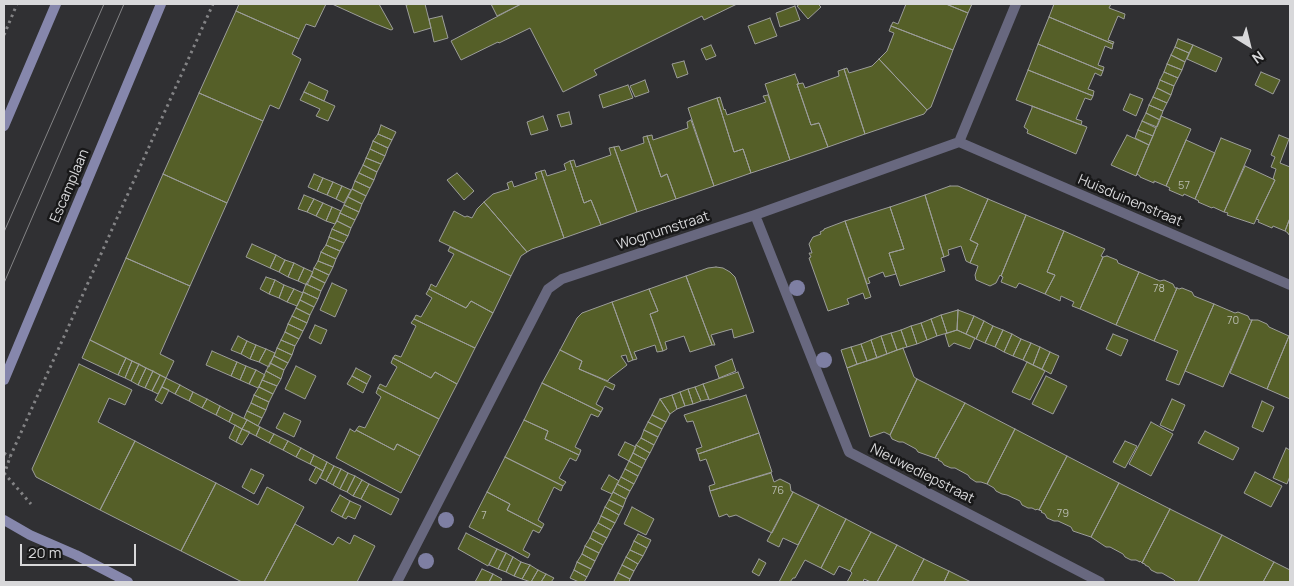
<!DOCTYPE html>
<style>
body{margin:0}
#map{position:relative;width:1294px;height:586px;overflow:hidden;background:#303033;font-family:Manrope,sans-serif}
canvas{display:block}
.frame{position:absolute;inset:0;border:5px solid #d8d8da;pointer-events:none}
.north{position:absolute;left:1224px;top:20px;width:50px;height:50px;-webkit-text-stroke:4px #181819;paint-order:stroke;rotate:144deg;font-size:14px;font-weight:700;line-height:20px;text-align:center;color:#d8d8da}
.north::after{content:'';display:block;margin:auto;width:18px;height:22px;background:#d8d8da;clip-path:polygon(50% 0,100% 100%,50% 72%,0 100%)}
.scale{position:absolute;left:20px;top:544px;width:116px;height:22px;box-sizing:border-box;border:2px solid #d8d8da;border-top:0;padding-left:6px;font-size:15px;line-height:18px;white-space:nowrap;color:#d8d8da;-webkit-text-stroke:4px #181819;paint-order:stroke}
</style>
<div id="map">
<canvas width="1294" height="586"></canvas>
<div class="frame"></div>
<div class="north">N</div>
<div class="scale">20 m</div>
</div>
<script>
const context = document.querySelector('canvas').getContext('2d');
context.lineJoin = 'round';
function fill(path, color) { context.fillStyle = color; context.fill(path, 'evenodd'); }
const shape = rows => new Path2D(rows.map(r => 'M' + r).join(''));
function strokePath(path, color, width, dash) { context.strokeStyle = color; context.lineWidth = width; context.lineCap = dash ? 'butt' : 'round'; context.setLineDash(dash || []); context.stroke(path); }
function drawText(font, color, halo, rows, align = 'center') {
  context.font = font + ' Manrope,sans-serif'; context.lineWidth = 5; context.setLineDash([]); context.textBaseline = 'middle'; context.strokeStyle = halo; context.fillStyle = color; for (const [text, x, y, turn = 0] of rows) {
    context.save(); context.translate(x, y); context.rotate((+turn || 0) * Math.PI / 180); context.textAlign = isNaN(turn) ? turn : align; if (halo) context.strokeText(text, 0, 0); context.fillText(text, 0, 0); context.restore();
  }
}
const building = shape([
 [239,4,326,4,315,27,306,24,299,39,236,11,239,4],
 [332,4,379,4,393,29,391,30,376,24,332,4],
 [411,4,425,4,431,28,414,33,406,5,411,4],
 [491,4,521,4,497,16,491,4],
 [521,4,737,4,704,20,702,16,594,70,597,75,563,92,530,28,499,43,498,42,461,60,451,41,521,4],
 [800,4,818,4,821,7,808,19,797,6,800,4],
 [906,4,946,4,968,13,953,50,891,26,893,22,898,24,906,4],
 [946,4,972,4,968,13,946,4],
 [1054,4,1111,4,1109,8,1125,14,1124,19,1118,16,1108,40,1114,42,1113,44,1049,17,1054,4],
 [795,6,800,20,780,27,776,13,795,6],
 [236,11,299,39,292,54,301,59,279,109,270,105,263,121,199,93,236,11],
 [442,16,448,38,434,42,429,19,442,16],
 [1049,17,1113,44,1112,49,1105,46,1098,65,1104,67,1103,71,1038,44,1049,17],
 [770,18,777,36,755,44,748,26,770,18],
 [891,26,953,50,931,107,927,110,879,59,887,51,894,33,889,31,891,26],
 [1178,39,1193,45,1189,53,1175,47,1178,39],
 [1038,44,1103,71,1101,76,1095,73,1088,89,1094,91,1093,96,1028,70,1038,44],
 [711,45,716,56,706,60,701,49,711,45],
 [1193,45,1222,58,1216,72,1187,59,1193,45],
 [1175,47,1189,53,1185,62,1171,55,1175,47],
 [1171,55,1185,62,1182,70,1167,64,1171,55],
 [879,59,927,110,924,114,865,134,844,69,847,68,849,73,872,66,879,59],
 [684,61,688,74,677,78,672,64,684,61],
 [1167,64,1182,70,1178,78,1164,72,1167,64],
 [844,69,865,134,828,147,819,123,811,125,797,84,803,83,805,88,839,76,838,71,844,69],
 [1028,70,1093,96,1091,100,1085,98,1076,119,1082,121,1081,125,1016,100,1028,70],
 [1164,72,1178,78,1174,86,1160,80,1164,72],
 [1261,72,1280,80,1273,94,1255,85,1261,72],
 [795,74,799,84,797,84,811,125,819,123,828,147,790,160,765,84,795,74],
 [645,80,649,92,635,97,630,86,645,80],
 [1160,80,1174,86,1171,95,1157,88,1160,80],
 [309,82,328,91,324,101,304,92,309,82],
 [628,85,633,98,603,108,599,95,628,85],
 [1157,88,1171,95,1167,103,1153,97,1157,88],
 [304,92,335,106,328,121,316,116,320,109,300,100,304,92],
 [199,93,263,121,227,203,163,174,199,93],
 [1130,94,1143,99,1136,116,1123,110,1130,94],
 [768,95,790,160,751,173,743,149,734,152,717,98,720,97,724,110,725,109,727,115,766,102,763,96,768,95],
 [1153,97,1167,103,1163,111,1149,105,1153,97],
 [717,98,734,152,743,149,751,173,714,186,688,108,717,98],
 [1149,105,1163,111,1160,120,1146,113,1149,105],
 [1032,106,1087,127,1076,154,1027,133,1028,130,1024,127,1032,108,1032,106],
 [569,112,572,124,561,127,557,115,569,112],
 [1146,113,1160,120,1157,127,1142,121,1146,113],
 [543,116,548,130,531,135,527,122,543,116],
 [1161,116,1191,129,1166,186,1154,181,1154,183,1140,177,1140,176,1137,174,1136,176,1161,116],
 [691,120,714,186,676,199,667,174,661,177,647,136,652,135,653,140,688,128,687,122,691,120],
 [1142,121,1156,128,1153,136,1138,130,1142,121],
 [381,125,396,132,392,140,378,134,381,125],
 [1138,130,1153,136,1149,145,1135,138,1138,130],
 [378,134,392,140,388,148,373,141,378,134],
 [1127,135,1149,145,1136,176,1111,165,1127,135],
 [1279,135,1289,139,1280,163,1290,167,1290,218,1285,231,1273,226,1272,228,1258,222,1259,220,1256,219,1275,180,1273,179,1276,169,1271,167,1275,157,1271,155,1279,135],
 [647,136,661,177,667,174,676,199,637,212,614,147,619,146,621,151,644,143,643,137,647,136],
 [1221,138,1251,150,1224,212,1213,207,1212,208,1198,202,1199,201,1195,199,1221,138],
 [1186,140,1215,153,1195,199,1184,194,1183,196,1169,190,1170,188,1166,186,1186,140],
 [373,141,388,148,385,156,370,149,373,141],
 [614,147,637,212,601,225,591,200,584,203,570,161,574,160,576,167,611,155,609,148,614,147],
 [370,149,385,156,381,164,366,158,370,149],
 [366,158,381,164,377,172,363,165,366,158],
 [570,161,584,203,591,200,601,225,564,238,541,171,545,170,547,176,566,170,564,164,570,161],
 [363,165,377,172,374,180,359,173,363,165],
 [1245,166,1275,180,1254,224,1227,215,1228,213,1224,212,1245,166],
 [541,171,564,238,532,249,527,252,484,202,493,194,509,189,507,183,512,181,514,187,537,179,535,173,541,171],
 [359,173,374,180,370,188,355,181,359,173],
 [457,173,474,191,464,200,447,180,457,173],
 [163,174,227,203,190,286,126,258,163,174],
 [314,174,323,178,317,191,308,187,314,174],
 [323,178,333,182,327,195,317,191,323,178],
 [355,181,370,188,366,196,352,189,355,181],
 [333,182,342,186,336,199,327,195,333,182],
 [342,186,351,190,344,203,336,199,342,186],
 [950,186,958,186,988,199,970,240,978,244,970,263,966,261,961,246,948,250,949,255,944,257,925,195,950,186],
 [352,189,366,196,362,204,348,197,352,189],
 [304,195,314,199,307,212,298,209,304,195],
 [925,195,944,257,941,258,945,271,900,286,889,253,904,249,890,207,925,195],
 [348,197,362,204,359,212,344,205,348,197],
 [314,199,323,203,316,216,307,212,314,199],
 [988,199,1026,215,1001,276,1000,275,996,283,990,286,976,280,975,275,978,266,970,263,978,244,970,240,988,199],
 [484,202,527,252,521,256,511,276,439,241,454,211,465,217,467,216,472,218,477,209,484,202],
 [323,203,332,207,326,221,316,216,323,203],
 [344,205,359,212,355,220,340,213,344,205],
 [332,207,341,211,335,224,326,221,332,207],
 [890,207,904,249,889,253,896,274,885,277,883,272,868,278,870,283,867,284,845,221,890,207],
 [340,213,355,220,351,228,337,221,340,213],
 [1026,215,1064,231,1047,272,1055,275,1045,294,1019,283,1016,288,1001,282,1003,277,1001,276,1026,215],
 [1290,218,1290,235,1288,234,1288,233,1285,231,1290,218],
 [337,221,351,228,348,236,332,229,337,221],
 [845,221,871,297,865,299,863,293,847,299,849,304,828,311,809,258,811,257,809,253,812,253,809,244,813,237,821,234,820,232,824,230,824,229,845,221],
 [332,229,348,236,344,243,329,237,332,229],
 [1064,231,1105,249,1101,256,1103,257,1080,309,1072,306,1074,302,1061,296,1060,301,1045,294,1055,275,1047,272,1064,231],
 [329,237,344,243,340,251,326,245,329,237],
 [252,244,276,255,270,268,246,257,252,244],
 [326,245,340,251,336,259,321,252,326,245],
 [450,247,511,276,493,313,471,301,466,308,429,289,431,284,436,287,454,254,448,251,450,247],
 [321,252,336,259,333,267,318,261,321,252],
 [276,255,285,260,279,272,270,268,276,255],
 [1107,256,1117,260,1118,263,1139,272,1116,325,1080,309,1103,257,1107,256],
 [126,258,190,286,160,354,174,361,166,378,90,340,126,258],
 [285,260,294,263,288,277,279,272,285,260],
 [318,261,333,267,329,275,314,268,318,261],
 [294,263,304,268,298,281,288,277,294,263],
 [716,267,723,268,730,272,735,277,754,332,734,338,732,329,711,335,715,345,712,345,686,276,708,268,716,267],
 [304,268,313,272,307,285,298,281,304,268],
 [314,268,329,275,325,283,311,276,314,268],
 [1139,272,1160,281,1164,280,1173,284,1175,288,1177,288,1154,341,1116,325,1139,272],
 [311,276,325,283,321,291,306,284,311,276],
 [686,276,712,345,690,352,684,336,665,342,667,349,663,351,650,314,658,311,649,289,686,276],
 [266,277,275,280,269,294,260,289,266,277],
 [275,280,284,285,279,298,269,294,275,280],
 [332,283,347,290,335,317,320,310,332,283],
 [306,284,321,291,318,299,303,292,306,284],
 [284,285,294,289,287,302,279,298,284,285],
 [1177,288,1179,289,1182,288,1192,292,1194,296,1214,304,1179,385,1166,380,1178,351,1154,341,1177,288],
 [294,289,303,293,297,306,287,302,294,289],
 [429,289,466,308,471,301,493,313,475,348,414,319,416,315,421,317,432,298,426,294,429,289],
 [649,289,658,311,650,314,663,351,657,352,655,345,634,352,637,359,633,360,612,302,649,289],
 [303,292,318,299,314,307,300,300,303,292],
 [300,300,314,307,310,315,296,308,300,300],
 [612,302,633,360,628,362,626,355,621,356,627,365,609,379,608,381,579,369,582,361,560,350,577,318,582,313,612,302],
 [1214,304,1235,313,1238,312,1248,316,1250,320,1252,320,1223,387,1185,371,1214,304],
 [296,308,310,315,307,323,292,316,296,308],
 [958,310,957,330,947,333,941,315,958,310],
 [958,310,974,316,966,334,957,330,958,310],
 [941,315,947,333,937,336,931,319,941,315],
 [292,316,307,323,303,331,288,324,292,316],
 [974,316,984,321,976,339,966,334,974,316],
 [414,319,475,348,457,384,435,372,431,378,393,358,395,355,401,357,416,326,411,323,414,319],
 [931,319,937,336,927,340,921,323,931,319],
 [1252,320,1258,320,1267,324,1269,327,1289,336,1267,389,1230,373,1252,320],
 [984,321,993,326,985,343,976,339,984,321],
 [921,323,927,340,917,344,911,326,921,323],
 [288,324,303,331,299,339,285,332,288,324],
 [315,325,327,330,321,344,309,338,315,325],
 [911,326,917,344,907,347,901,330,911,326],
 [993,326,1003,330,995,347,985,343,993,326],
 [901,330,907,347,897,350,891,333,901,330],
 [957,330,975,338,970,349,954,343,949,347,945,334,957,330],
 [1003,330,1012,334,1004,352,995,347,1003,330],
 [285,332,299,339,295,346,281,340,285,332],
 [891,333,897,350,887,354,881,336,891,333],
 [1012,334,1021,339,1013,356,1004,352,1012,334],
 [1113,334,1128,340,1121,356,1106,349,1113,334],
 [238,336,247,341,241,354,231,350,238,336],
 [881,336,887,354,877,358,871,340,881,336],
 [1289,336,1290,337,1290,399,1267,389,1289,336],
 [1021,339,1031,343,1023,360,1013,356,1021,339],
 [90,340,126,358,118,375,82,358,90,340],
 [281,340,295,346,292,355,277,348,281,340],
 [871,340,877,358,867,361,861,344,871,340],
 [247,341,256,345,250,359,241,354,247,341],
 [1031,343,1040,347,1033,365,1023,360,1031,343],
 [861,344,867,361,857,364,851,347,861,344],
 [256,345,266,349,259,362,250,359,256,345],
 [851,347,857,364,847,368,841,350,851,347],
 [1040,347,1050,352,1042,369,1033,365,1040,347],
 [277,348,292,355,288,363,274,356,277,348],
 [903,348,914,377,917,379,890,435,884,432,870,437,847,368,903,348],
 [266,349,275,353,269,367,259,362,266,349],
 [560,350,582,361,579,369,615,385,613,390,605,386,596,404,603,408,601,412,542,383,560,350],
 [212,351,237,362,231,376,206,365,212,351],
 [1050,352,1059,356,1051,374,1042,369,1050,352],
 [274,356,288,363,284,370,270,363,274,356],
 [126,358,132,361,125,378,118,375,126,358],
 [393,358,431,378,435,372,457,384,439,419,378,388,380,384,386,387,397,367,391,363,393,358],
 [732,359,736,371,719,378,715,366,732,359],
 [132,361,139,364,131,381,125,378,132,361],
 [237,362,246,366,240,380,231,376,237,362],
 [1027,362,1045,371,1030,400,1012,392,1027,362],
 [270,363,284,370,281,379,266,371,270,363],
 [79,364,132,390,125,405,109,398,98,422,135,441,100,510,36,477,32,469,79,364],
 [139,364,146,368,138,385,131,381,139,364],
 [246,366,256,370,249,384,240,380,246,366],
 [296,366,316,376,305,399,285,389,296,366],
 [146,368,153,371,145,388,138,385,146,368],
 [356,368,371,376,367,384,352,376,356,368],
 [256,370,265,375,258,388,249,384,256,370],
 [153,371,160,375,152,391,145,388,153,371],
 [266,371,281,379,277,386,262,380,266,371],
 [738,372,744,388,709,400,703,384,738,372],
 [160,375,166,378,158,394,152,391,160,375],
 [352,376,367,384,363,393,347,384,352,376],
 [1046,376,1067,386,1053,414,1032,404,1046,376],
 [166,378,180,385,175,394,162,387,166,378],
 [917,379,965,403,935,458,918,452,916,449,903,442,899,442,892,439,890,435,917,379],
 [262,380,277,386,273,394,259,387,262,380],
 [542,383,601,412,598,417,591,414,575,447,581,450,579,455,545,439,548,431,524,420,542,383],
 [703,384,709,399,701,401,695,387,703,384],
 [180,385,193,392,189,401,175,394,180,385],
 [162,387,169,390,162,404,155,400,162,387],
 [259,387,273,394,269,402,254,395,259,387],
 [695,387,701,401,693,404,688,389,695,387],
 [378,388,439,419,420,456,397,444,394,450,356,430,359,426,365,428,381,397,376,393,378,388],
 [688,389,693,404,685,406,680,392,688,389],
 [193,392,207,399,202,408,189,401,193,392],
 [680,392,685,406,677,409,672,395,680,392],
 [254,395,269,402,266,410,251,403,254,395],
 [672,395,677,409,670,414,660,399,672,395],
 [746,395,759,433,698,454,696,449,702,447,693,421,687,422,684,415,746,395],
 [207,399,220,406,216,415,202,408,207,399],
 [660,399,670,414,666,422,652,415,660,399],
 [1172,399,1185,405,1173,431,1160,425,1172,399],
 [1262,401,1274,407,1263,432,1252,427,1262,401],
 [251,403,266,410,262,418,247,411,251,403],
 [965,403,1015,429,987,484,981,482,976,482,970,478,968,475,955,468,951,468,944,465,942,462,938,460,939,459,935,458,965,403],
 [220,406,233,413,229,422,216,415,220,406],
 [247,411,262,418,258,426,244,418,247,411],
 [233,413,247,420,242,429,229,422,233,413],
 [284,413,301,421,294,437,276,428,284,413],
 [652,415,666,422,662,429,648,422,652,415],
 [247,420,260,427,256,436,242,429,247,420],
 [524,420,548,431,545,439,579,455,576,461,570,458,559,478,566,482,563,486,505,457,524,420],
 [648,422,662,429,658,437,644,430,648,422],
 [1151,422,1173,434,1151,476,1129,464,1151,422],
 [235,425,242,429,236,442,229,438,235,425],
 [260,427,274,434,269,443,256,436,260,427],
 [242,429,250,432,242,445,236,442,242,429],
 [350,429,355,432,356,430,394,450,397,444,420,456,401,493,336,458,350,429],
 [1015,429,1067,456,1039,510,1037,509,1036,510,1032,508,1028,508,1022,505,1020,501,1007,495,1002,494,996,491,994,488,987,484,1015,429],
 [644,430,658,437,654,445,641,438,644,430],
 [1205,431,1239,448,1233,460,1198,443,1205,431],
 [759,433,772,472,710,491,709,486,715,484,706,459,700,461,698,454,759,433],
 [274,434,288,441,283,450,269,443,274,434],
 [641,438,654,445,650,453,636,445,641,438],
 [135,441,216,483,181,551,100,510,135,441],
 [288,441,301,448,296,457,283,450,288,441],
 [1125,441,1137,446,1125,468,1113,462,1125,441],
 [625,442,636,447,629,461,618,455,625,442],
 [636,445,650,453,646,460,633,453,636,445],
 [301,448,314,455,310,464,296,457,301,448],
 [1286,448,1290,450,1290,476,1287,484,1273,478,1286,448],
 [633,453,646,460,642,468,629,461,633,453],
 [314,455,327,462,323,471,310,464,314,455],
 [1067,456,1119,483,1091,537,1073,531,1071,527,1058,521,1054,521,1047,518,1045,514,1041,512,1042,511,1039,510,1067,456],
 [505,457,563,486,561,491,554,487,538,520,544,524,542,528,507,510,510,504,487,492,505,457],
 [629,461,642,468,638,476,625,469,629,461],
 [327,462,334,466,326,481,320,478,327,462],
 [334,466,341,469,333,485,326,481,334,466],
 [316,467,323,471,316,484,309,480,316,467],
 [251,469,264,475,254,494,242,487,251,469],
 [341,469,348,473,340,489,333,485,341,469],
 [625,469,638,476,634,484,621,477,625,469],
 [1255,472,1282,486,1271,507,1244,493,1255,472],
 [348,473,355,476,347,492,340,489,348,473],
 [771,473,774,482,780,479,790,484,791,491,793,492,772,533,736,515,729,517,727,514,719,517,710,491,771,473],
 [609,475,619,481,612,494,601,489,609,475],
 [355,476,362,480,353,496,347,492,355,476],
 [621,477,634,484,630,491,617,484,621,477],
 [362,480,369,484,361,499,353,496,362,480],
 [216,483,258,505,267,487,304,507,264,582,242,582,181,551,216,483],
 [1119,483,1170,509,1142,563,1140,561,1140,562,1136,560,1131,560,1125,557,1123,554,1110,547,1106,547,1091,537,1119,483],
 [369,484,399,499,391,515,361,499,369,484],
 [617,484,630,491,626,499,613,492,617,484],
 [487,492,510,504,507,510,542,528,539,533,533,530,523,550,530,554,528,558,469,527,487,492],
 [613,492,626,499,623,507,609,500,613,492],
 [793,492,819,505,798,545,783,538,779,547,767,541,793,492],
 [340,495,350,501,342,517,331,511,340,495],
 [609,500,623,507,619,515,605,507,609,500],
 [350,501,361,506,355,519,348,516,346,519,342,517,350,501],
 [819,505,846,519,821,568,805,560,795,578,793,578,790,582,779,582,819,505],
 [605,507,619,515,615,523,601,516,605,507],
 [632,507,654,519,646,535,624,524,632,507],
 [1170,509,1222,535,1198,582,1176,582,1174,580,1162,573,1157,573,1151,570,1149,567,1145,565,1145,564,1142,563,1170,509],
 [601,516,615,523,611,530,598,523,601,516],
 [846,519,871,532,850,571,839,566,834,575,821,568,846,519],
 [598,523,611,530,607,538,593,531,598,523],
 [295,524,333,545,338,537,350,544,354,535,375,546,357,582,264,582,295,524],
 [593,531,607,538,603,545,590,538,593,531],
 [871,532,897,545,877,582,871,582,864,579,863,582,847,582,852,573,850,571,871,532],
 [466,533,497,549,488,566,458,549,466,533],
 [638,534,651,540,647,548,634,541,638,534],
 [1222,535,1274,562,1263,582,1198,582,1222,535],
 [590,538,603,545,599,553,585,546,590,538],
 [634,541,647,548,643,556,630,550,634,541],
 [897,545,924,559,912,582,877,582,897,545],
 [585,546,599,553,595,561,582,554,585,546],
 [497,549,506,553,498,569,489,565,497,549],
 [630,550,643,556,638,564,626,557,630,550],
 [506,553,513,557,506,572,498,569,506,553],
 [582,554,595,561,591,569,577,562,582,554],
 [513,557,521,562,514,576,506,572,513,557],
 [626,557,638,564,634,571,622,565,626,557],
 [759,559,766,563,759,576,752,572,759,559],
 [924,559,949,571,944,582,912,582,924,559],
 [521,562,530,565,522,579,514,576,521,562],
 [577,562,591,569,587,577,574,570,577,562],
 [1274,562,1290,570,1290,582,1263,582,1274,562],
 [530,565,538,570,531,582,522,579,530,565],
 [622,565,634,571,630,579,618,573,622,565],
 [482,569,493,574,489,582,475,582,482,569],
 [538,570,546,574,541,582,531,582,538,570],
 [574,570,587,577,584,582,579,582,570,578,574,570],
 [949,571,971,582,944,582,949,571],
 [618,573,630,579,629,582,617,582,614,581,618,573],
 [493,574,502,579,500,582,489,582,493,574],
 [546,574,554,578,551,582,541,582,546,574]
]);
fill(building, '#555f28');
strokePath(building, '#9c9d9a', 1);
strokePath(shape([
 [4,35,17,4],
 [4,453,10,457],
 [4,473,31,504],
 [4,475,10,457,213,4]
]), '#838385', 3, [2.5, 4]);
strokePath(shape([
 [959,142,1290,285],
 [755,215,849,452,1100,582],
 [397,582,548,289,562,279,755,215,959,142,1016,4]
]), '#68687f', 10);
strokePath(shape([
 [4,126,56,4],
 [4,380,161,4],
 [4,520,30,535,76,555,128,582]
]), '#8687ac', 10);
strokePath(shape([
 [4,232,104,4],
 [4,283,124,4]
]), '#848486', 1);
context.fillStyle = '#7e7fa3';
for (const [x, y] of [
 [797,288],
 [824,360],
 [446,520],
 [426,561]
]) { context.beginPath(); context.arc(x, y, 8, 0, 2 * Math.PI); context.fill(); }
drawText('11px', '#b7baae', null, [
 ["57",1184,186],
 ["78",1159,289],
 ["70",1233,321],
 ["76",778,491],
 ["79",1063,514],
 ["7",484,516]
]);
drawText('14px', '#d8d8da', '#181819', [
 ["Escamplaan",70,186,-67],
 ["Huisduinenstraat",1130,201,23],
 ["Wognumstraat",663,231,-18],
 ["Nieuwediepstraat",922,474,27]
]);
</script>
